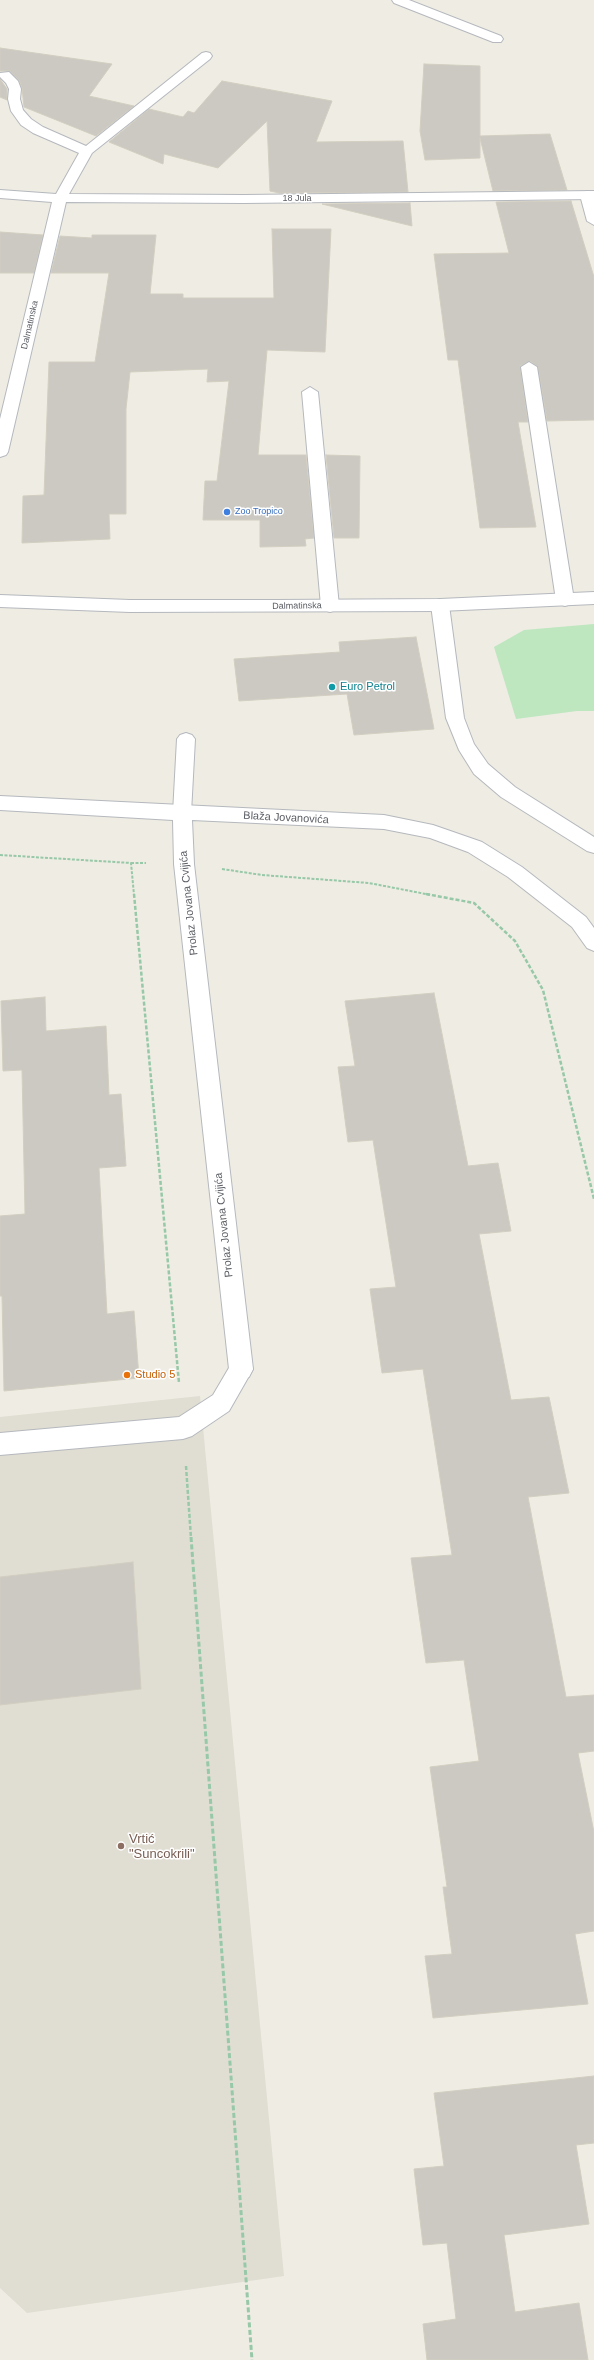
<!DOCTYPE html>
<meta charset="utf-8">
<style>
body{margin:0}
canvas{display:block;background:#eeece3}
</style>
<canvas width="594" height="2360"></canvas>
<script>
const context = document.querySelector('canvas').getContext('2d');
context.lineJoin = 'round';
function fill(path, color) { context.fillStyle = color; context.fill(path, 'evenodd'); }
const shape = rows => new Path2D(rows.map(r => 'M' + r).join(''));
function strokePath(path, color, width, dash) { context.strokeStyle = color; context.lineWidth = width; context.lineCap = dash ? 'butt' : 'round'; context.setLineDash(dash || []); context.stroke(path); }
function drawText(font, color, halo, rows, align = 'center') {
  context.font = font + ' Helvetica,sans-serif'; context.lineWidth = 3; context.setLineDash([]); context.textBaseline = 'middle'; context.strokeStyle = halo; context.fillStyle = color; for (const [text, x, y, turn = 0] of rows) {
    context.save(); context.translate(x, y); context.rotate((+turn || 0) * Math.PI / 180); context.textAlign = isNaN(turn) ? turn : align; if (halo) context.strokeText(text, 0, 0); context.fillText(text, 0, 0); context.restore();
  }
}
fill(shape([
 [200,1396,284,2276,27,2313,0,2288,0,1417]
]), '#e0ded3');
fill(shape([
 [594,624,594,711,577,711,516,719,494,647,524,630]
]), '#bee7c0');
const building = shape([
 [0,48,112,64,89,96,134,106,96,136,24,107,22,88,19,80,10,71,0,71,0,48],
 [424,64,480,66,480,136,550,134,567,190,493,191,480,138,480,158,425,160,420,131,424,64],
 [0,79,7,89,7,100,0,97,0,79],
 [222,81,332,101,316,142,403,141,408,192,279,193,270,191,267,121,218,168,164,154,163,164,109,142,149,109,183,117,188,111,194,113,222,81],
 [571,201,594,277,594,420,547,421,538,367,530,361,520,366,528,422,518,422,536,527,480,528,458,360,448,360,434,254,509,253,496,202,571,201],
 [410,203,412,226,322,204,410,203],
 [272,229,331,229,325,352,267,350,258,455,306,455,314,538,305,539,306,546,260,547,260,520,203,520,205,481,217,481,229,381,207,382,208,369,130,372,126,409,126,514,109,514,110,539,22,543,23,496,44,495,49,362,95,362,109,273,51,273,60,236,92,238,92,235,156,235,150,294,183,294,183,298,274,298,272,229],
 [0,232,43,235,34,273,0,273,0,232],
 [326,455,360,456,359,538,334,538,326,455],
 [416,637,434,729,354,735,347,694,239,701,234,659,340,652,339,642,416,637],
 [434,993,468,1166,498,1163,511,1231,479,1234,511,1400,549,1397,569,1493,528,1497,566,1697,594,1695,594,1751,578,1753,594,1832,594,1931,575,1934,588,2004,433,2018,425,1956,452,1954,443,1887,447,1887,430,1767,479,1761,464,1660,426,1663,411,1558,452,1555,423,1369,382,1373,370,1289,396,1287,373,1140,348,1142,338,1067,355,1066,345,1001,434,993],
 [45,997,46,1031,106,1026,109,1095,121,1094,126,1166,99,1168,107,1314,134,1311,139,1378,4,1391,2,1296,0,1296,0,1216,25,1214,22,1070,3,1071,1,1001,45,997],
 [133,1562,141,1689,0,1705,0,1577,133,1562],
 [594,2076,594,2143,576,2145,589,2224,504,2235,515,2312,579,2303,588,2360,427,2360,423,2324,456,2319,447,2243,423,2245,414,2169,444,2166,434,2093,594,2076]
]);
fill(building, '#cbc9c2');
strokePath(building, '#d3cec1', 1);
const service = shape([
 [587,191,592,192,594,196,594,225,587,221,580,195,587,191],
 [529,362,537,367,574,600,571,604,565,606,559,604,556,600,521,367,529,362],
 [310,387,318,392,339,606,336,610,330,612,324,610,321,606,302,392,310,387],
 [440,599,446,601,449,605,464,718,474,744,488,764,515,787,594,837,594,853,587,851,501,797,474,774,459,750,446,718,431,605,434,601,440,599],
 [186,733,192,735,195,739,191,813,189,818,182,820,175,818,173,813,177,739,180,735,186,733],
 [241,1358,249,1361,253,1369,229,1411,192,1436,183,1439,0,1455,0,1433,179,1417,213,1395,233,1361,241,1358]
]);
const minor = shape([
 [392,0,409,0,501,36,503,39,501,42,493,42,394,3,392,0],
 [206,52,210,53,212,56,210,59,92,153,69,194,244,195,594,191,594,199,244,203,66,202,8,452,6,455,0,457,0,419,52,202,0,198,0,190,56,194,79,153,33,133,21,125,11,111,8,99,9,89,6,83,0,77,0,73,9,72,18,81,21,89,20,99,23,110,31,119,43,127,86,146,202,53,206,52],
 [0,796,384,815,433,825,482,842,522,867,586,917,594,928,594,951,587,948,572,927,508,877,468,852,430,838,384,829,192,820,194,864,253,1369,249,1377,241,1380,233,1377,229,1369,174,864,173,820,0,810,0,796]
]);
const tertiary = shape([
 [594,592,594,604,440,611,130,612,0,607,0,595,130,600,275,600,440,599,594,592]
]);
strokePath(service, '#b5b8bd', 2);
strokePath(minor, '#b5b8bd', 2);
strokePath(tertiary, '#b5b8bd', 2);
strokePath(shape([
 [0,855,131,863,134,895],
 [131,863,146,863],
 [222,869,262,875,369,883,431,895]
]), '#97c8a7', 2, [3, 1.5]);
strokePath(shape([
 [134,894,179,1383],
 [426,894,474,903,515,941,543,990,594,1199],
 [186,1466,191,1538]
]), '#97c8a7', 2.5, [4, 2]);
strokePath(shape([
 [191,1537,252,2360]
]), '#97c8a7', 3, [5, 2.5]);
fill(service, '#fff');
fill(minor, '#fff');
fill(tertiary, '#fff');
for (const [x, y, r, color] of [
 [227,512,4,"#3f7fe0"],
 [332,687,4,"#0f9aa8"],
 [127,1375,4,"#e8710a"],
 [121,1846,4,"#8d6e63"]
]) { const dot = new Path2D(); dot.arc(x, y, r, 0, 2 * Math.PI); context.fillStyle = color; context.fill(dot); strokePath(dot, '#fff', 1.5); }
drawText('9px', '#5b5e64', '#fff', [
 ["18 Jula",297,199],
 ["Dalmatinska",30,325,-77],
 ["Dalmatinska",297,606,-1]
]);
drawText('9px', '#366cbe', '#fff', [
 ["Zoo Tropico",235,512]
], 'left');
drawText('11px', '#0d838f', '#fff', [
 ["Euro Petrol",340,687]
], 'left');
drawText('11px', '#5b5e64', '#fff', [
 ["Blaža Jovanovića",286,818,3],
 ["Prolaz Jovana Cvijića",189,903,-96],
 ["Prolaz Jovana Cvijića",224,1225,-96]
]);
drawText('11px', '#c56008', '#fff', [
 ["Studio 5",135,1375]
], 'left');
drawText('13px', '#785e54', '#fff', [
 ["Vrtić",129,1839],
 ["\"Suncokrili\"",129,1854]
], 'left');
</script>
